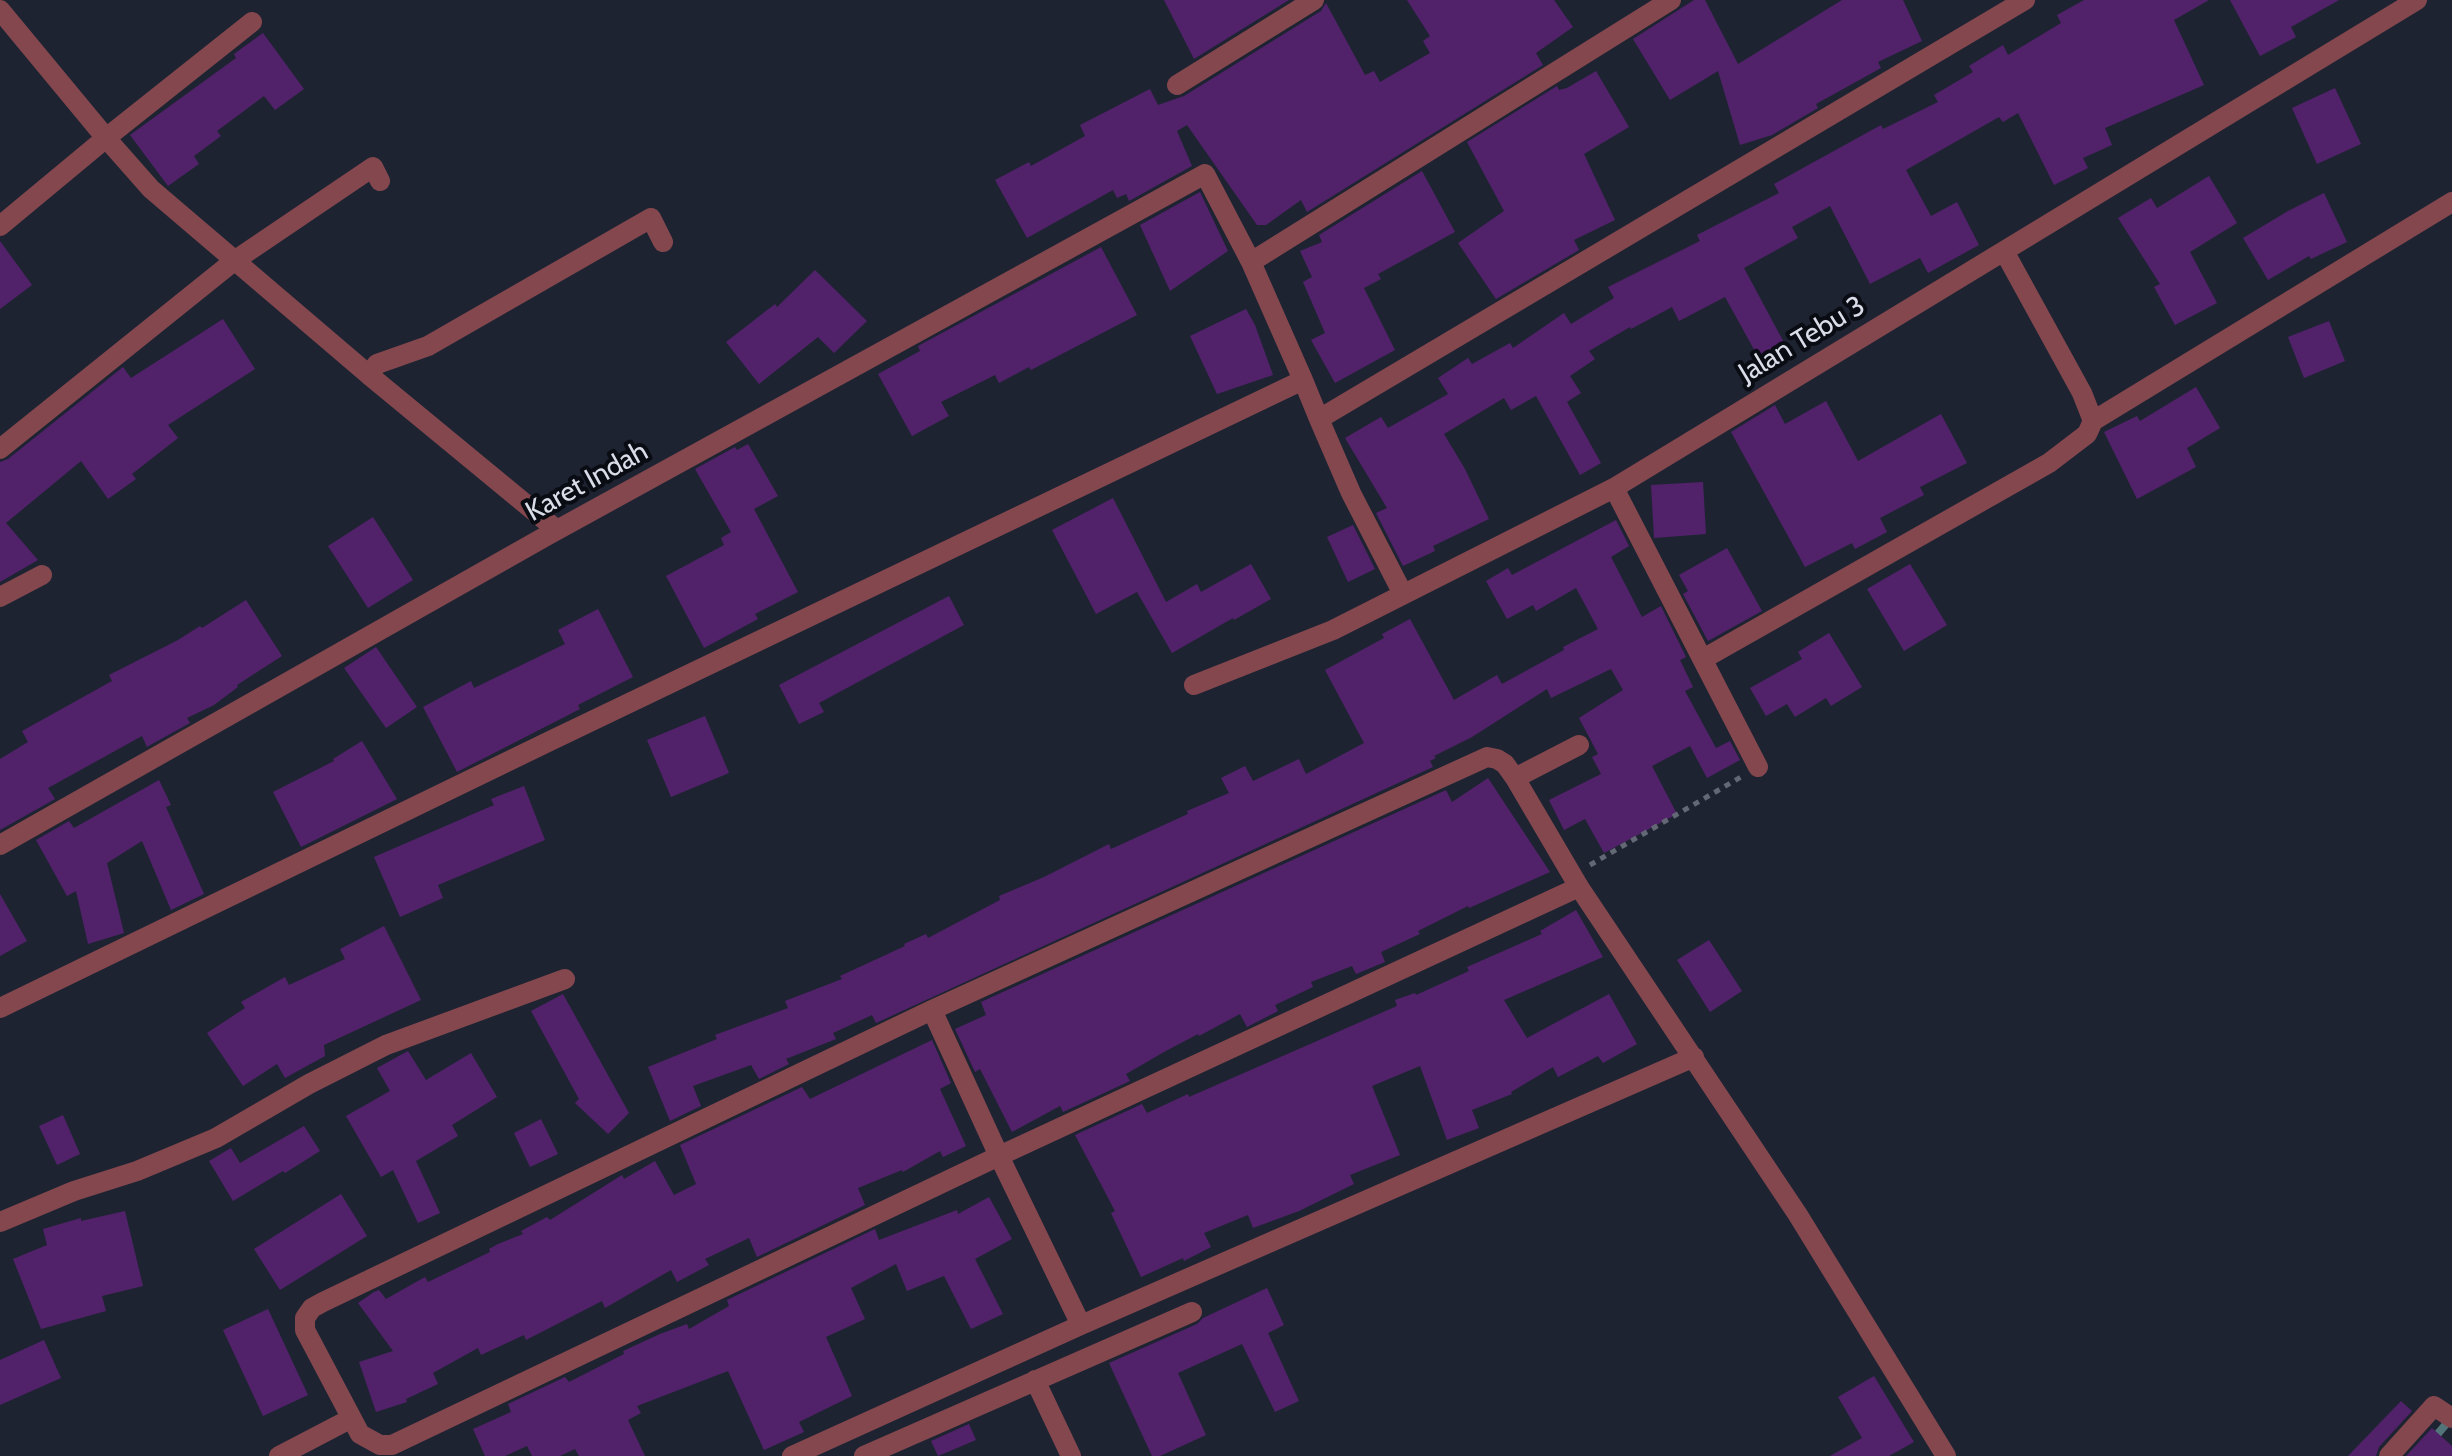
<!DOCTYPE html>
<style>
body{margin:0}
canvas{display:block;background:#1e2332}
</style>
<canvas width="2452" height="1456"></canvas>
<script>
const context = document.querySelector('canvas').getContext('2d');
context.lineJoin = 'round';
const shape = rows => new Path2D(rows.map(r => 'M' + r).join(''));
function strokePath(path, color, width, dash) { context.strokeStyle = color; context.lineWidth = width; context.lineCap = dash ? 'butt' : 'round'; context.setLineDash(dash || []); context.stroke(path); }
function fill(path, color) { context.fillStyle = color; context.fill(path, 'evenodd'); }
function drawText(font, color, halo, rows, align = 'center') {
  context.font = font + ' Cabin,sans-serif'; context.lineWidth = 8; context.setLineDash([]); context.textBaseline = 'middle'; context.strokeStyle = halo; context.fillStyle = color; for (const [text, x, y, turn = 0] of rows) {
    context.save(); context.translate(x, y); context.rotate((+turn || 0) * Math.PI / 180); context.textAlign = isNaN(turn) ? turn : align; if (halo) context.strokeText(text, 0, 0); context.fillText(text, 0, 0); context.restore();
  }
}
strokePath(shape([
 [2419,1456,2452,1417]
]), '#537579', 8);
fill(shape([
 [1164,0,1289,0,1194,59],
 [1407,0,1554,0,1573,27,1536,53,1543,65,1307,212,1301,200,1266,225,1257,225,1187,125,1177,131,1192,166,1129,201,1126,194,1117,198,1113,190,1027,238,995,180,1029,162,1031,166,1085,136,1080,125,1150,89,1158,105,1184,96,1321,11,1326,3,1365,75,1374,71,1380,82,1430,53,1423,41,1430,36],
 [1694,0,1705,0,1738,64,1842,0,1903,0,1922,41,1878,62,1881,68,1816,104,1818,108,1772,135,1740,145,1718,71,1670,100,1633,39],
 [2084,0,2209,0,2174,20,2204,85,2105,128,2112,145,2083,158,2088,168,2054,185,2018,113,2003,122,1999,117,1906,170,1931,216,1957,202,1979,245,1928,273,1920,258,1870,284,1830,206,1792,227,1798,238,1744,268,1788,350,1762,364,1725,297,1679,321,1672,307,1631,329,1630,327,1589,351,1595,359,1570,376,1581,393,1567,402,1601,463,1580,475,1536,396,1511,410,1504,398,1444,434,1465,469,1489,519,1433,546,1435,551,1403,566,1376,513,1387,508,1345,438,1381,417,1388,428,1448,394,1438,378,1468,358,1472,364,1510,343,1513,348,1564,313,1571,324,1614,298,1608,287,1700,241,1697,235,1779,193,1774,184,1881,125,1883,129,1938,102,1934,95,1973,72,1969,66,2003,45,2008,55,2061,23,2057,15],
 [2230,0,2339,0,2291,27,2296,37,2260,56],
 [263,33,304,89,275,110,264,96,217,131,221,136,194,156,199,164,168,186,130,135,236,58,234,54],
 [1596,71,1629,127,1584,154,1615,220,1574,240,1579,250,1496,299,1458,243,1504,211,1467,142,1557,86,1559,90,1567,88],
 [2335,88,2361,144,2317,164,2292,108],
 [1422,171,1455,232,1378,274,1381,279,1364,288,1395,350,1335,383,1311,340,1325,333,1303,282,1312,277,1300,251,1322,242,1319,235],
 [2209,176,2237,223,2190,252,2217,303,2175,325,2154,287,2160,284,2118,218,2151,198,2157,208],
 [1200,192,1228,251,1170,291,1140,225],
 [2324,193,2347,242,2311,259,2309,256,2268,280,2243,238,2288,211],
 [0,241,32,285,0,309],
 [1101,247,1137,315,1031,370,1029,367,999,383,995,375,941,402,949,416,912,436,878,374,920,351,918,346],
 [815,270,867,321,834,353,818,337,759,384,726,342,775,304,777,307],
 [1246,309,1255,325,1273,375,1217,394,1190,336],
 [223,319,255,369,168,425,178,438,132,474,136,479,108,499,81,461,6,523,38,560,0,582,0,462,8,459,123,367,131,378],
 [2329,321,2345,361,2304,378,2288,337],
 [2196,387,2220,428,2187,448,2196,467,2137,499,2104,432,2137,416,2140,421],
 [1826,401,1858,461,1941,414,1967,463,1920,487,1924,495,1880,518,1887,532,1855,549,1852,543,1805,567,1731,432,1775,405,1785,424],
 [748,444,778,496,754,509,798,592,755,614,758,619,704,648,666,576,724,545,721,538,731,532,695,469,735,447,737,450],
 [1703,482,1706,534,1654,538,1651,485],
 [1113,498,1166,602,1197,584,1201,592,1251,564,1271,599,1234,620,1233,618,1172,653,1137,592,1096,614,1052,530],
 [373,517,413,580,368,608,328,546],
 [1616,520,1629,546,1611,557,1642,617,1661,606,1686,657,1680,660,1693,687,1685,691,1716,748,1730,741,1740,760,1707,778,1690,746,1652,766,1677,814,1604,853,1585,819,1564,830,1549,800,1601,774,1592,757,1598,754,1579,718,1623,690,1611,669,1551,698,1547,689,1472,737,1434,756,1436,758,1430,761,1433,767,876,1023,872,1015,833,1033,836,1039,786,1059,789,1064,759,1079,751,1065,693,1086,701,1106,670,1121,648,1067,717,1039,715,1035,788,1008,785,1001,842,979,840,976,905,946,904,944,926,934,928,938,1000,900,999,896,1044,877,1109,844,1111,849,1188,814,1187,811,1229,793,1221,778,1245,766,1253,781,1299,759,1306,774,1364,743,1325,670,1384,638,1382,634,1410,619,1454,700,1497,675,1502,684,1564,650,1563,647,1598,629,1576,588,1536,611,1533,605,1507,619,1486,581,1508,568,1512,575],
 [1353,525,1375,569,1348,582,1327,537],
 [1727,548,1762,611,1708,641,1683,594,1688,591,1679,575],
 [1910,564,1947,625,1904,651,1867,589],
 [949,596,964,625,819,703,824,712,799,724,779,685],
 [246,600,282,656,237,685,238,687,214,705,187,718,190,723,152,744,147,747,142,736,48,788,55,799,0,830,0,759,28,742,22,731,112,681,109,675,178,640,200,626,202,628],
 [598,609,633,677,578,705,580,709,457,772,423,707,471,681,474,688,565,644,558,630],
 [1829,633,1862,687,1831,706,1826,698,1795,717,1787,704,1766,716,1750,688,1802,659,1798,652],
 [376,647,417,707,386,728,344,668],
 [705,716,729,773,671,797,647,740],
 [362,741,397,799,301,847,273,792,334,761,333,759],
 [1488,778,1550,872,1469,908,1468,906,1418,931,1420,934,1381,952,1385,962,1356,974,1352,966,1311,982,1313,987,1275,1005,1278,1011,1247,1027,1240,1014,1199,1036,1198,1034,1164,1052,1126,1074,1130,1081,1063,1112,1060,1106,1012,1132,980,1069,975,1072,955,1029,986,1015,981,1002,1446,790,1452,802],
 [159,780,171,805,166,807,204,894,171,910,142,841,107,863,124,933,88,944,76,891,67,896,36,840,69,821,74,828],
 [524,786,545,840,438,885,443,898,400,917,374,857,494,805,491,799],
 [0,894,27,941,0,956],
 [1576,910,1603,957,1504,1000,1527,1038,1609,994,1637,1044,1603,1063,1598,1056,1558,1077,1553,1067,1511,1092,1512,1094,1472,1110,1479,1128,1447,1140,1420,1066,1372,1086,1400,1155,1350,1175,1354,1184,1299,1211,1253,1228,1248,1215,1204,1233,1211,1247,1184,1261,1183,1258,1141,1277,1111,1213,1115,1211,1075,1135,1142,1104,1147,1113,1188,1094,1189,1097,1397,1006,1395,1000,1415,993,1416,995,1469,971,1467,967,1542,934,1540,931],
 [384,926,421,1000,324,1045,325,1056,285,1078,277,1064,243,1086,207,1033,245,1008,241,1002,285,977,289,985,345,959,340,949],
 [1709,940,1742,991,1710,1012,1677,960],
 [563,994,629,1113,608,1134,575,1103,579,1099,531,1011],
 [932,1040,951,1083,940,1089,966,1146,943,1157,940,1151,903,1172,902,1170,858,1188,865,1205,757,1257,749,1238,705,1259,709,1265,677,1282,671,1270,605,1308,602,1301,526,1340,524,1335,481,1355,478,1348,433,1373,438,1384,406,1399,407,1402,376,1412,359,1362,393,1351,358,1303,374,1292,379,1290,386,1299,425,1277,428,1282,490,1252,489,1249,498,1244,523,1234,521,1231,547,1217,550,1220,622,1175,624,1179,655,1161,674,1195,696,1184,680,1145,802,1087,810,1099],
 [408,1051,426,1080,471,1053,497,1097,452,1125,458,1136,416,1161,440,1213,418,1223,393,1170,381,1177,346,1116,390,1091,377,1068],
 [63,1115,80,1154,57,1165,39,1126],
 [541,1119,558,1154,530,1167,514,1133],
 [304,1126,320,1151,285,1173,283,1171,233,1201,209,1161,231,1148,240,1163],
 [341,1194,367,1236,280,1290,254,1249],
 [989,1197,1012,1239,975,1259,1003,1314,971,1329,944,1276,907,1291,896,1264,851,1288,865,1319,826,1337,852,1396,799,1422,804,1432,764,1450,728,1371,637,1406,641,1413,628,1420,645,1456,579,1456,575,1449,560,1456,532,1456,527,1446,505,1456,485,1456,473,1429,511,1412,508,1404,565,1377,569,1382,624,1354,623,1351,660,1334,687,1324,689,1329,729,1306,727,1300,875,1229,879,1240,957,1210,958,1214],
 [125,1211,143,1286,102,1296,106,1311,41,1329,13,1259,47,1245,43,1229,81,1218,81,1221],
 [1267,1288,1284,1325,1268,1333,1299,1401,1275,1412,1242,1344,1178,1373,1206,1435,1160,1456,1152,1456,1109,1363,1197,1324,1203,1318],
 [268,1309,308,1395,263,1416,223,1330],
 [44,1340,61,1378,0,1405,0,1360],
 [1874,1376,1914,1442,1889,1456,1830,1456,1862,1438,1838,1397],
 [2401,1401,2412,1411,2379,1447,2376,1456,2348,1456],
 [969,1424,976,1440,938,1456,931,1441],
 [2432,1428,2452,1446,2452,1456,2406,1456]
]), '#51216a');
strokePath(shape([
 [1590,865,1741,777]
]), '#636875', 5, [6, 6]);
strokePath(shape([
 [0,10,106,138,252,22],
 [1177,85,1314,0],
 [0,226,106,138,151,189,369,375,377,364,428,346,651,218,663,242],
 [1251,262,1671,0],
 [369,375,557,530],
 [1319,419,1351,493,1403,594],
 [2093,421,2452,202],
 [0,449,234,261,373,167,380,181],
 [1614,488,1758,767],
 [0,597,42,575],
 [1703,659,2049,463,2087,434,2093,421,2082,393,2004,251],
 [1194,685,1333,630,1614,488,2417,0],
 [1515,778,1579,745],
 [0,845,548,535,1205,174,1251,262,1303,380],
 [1579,887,999,1156,392,1445,380,1445,360,1434,305,1330,305,1318,312,1308,323,1302,932,1010,1487,757,1497,759,1505,764,1515,778,1579,887,1798,1215,1946,1456],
 [0,1008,552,740,1303,380,1319,419,2025,0],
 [932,1010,999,1156,1081,1325],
 [0,1222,74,1191,137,1171,216,1138,309,1084,386,1045,565,979],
 [1035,1380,1071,1456],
 [279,1456,350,1419],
 [792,1456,1081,1325,1694,1057],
 [864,1456,1192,1312],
 [2389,1456,2434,1406,2452,1418]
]), '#84474e', 20);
drawText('28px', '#d9dde8', '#0a0c13', [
 ["Jalan Tebu 3",1802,340,-31],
 ["Karet Indah",587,482,-29]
]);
</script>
